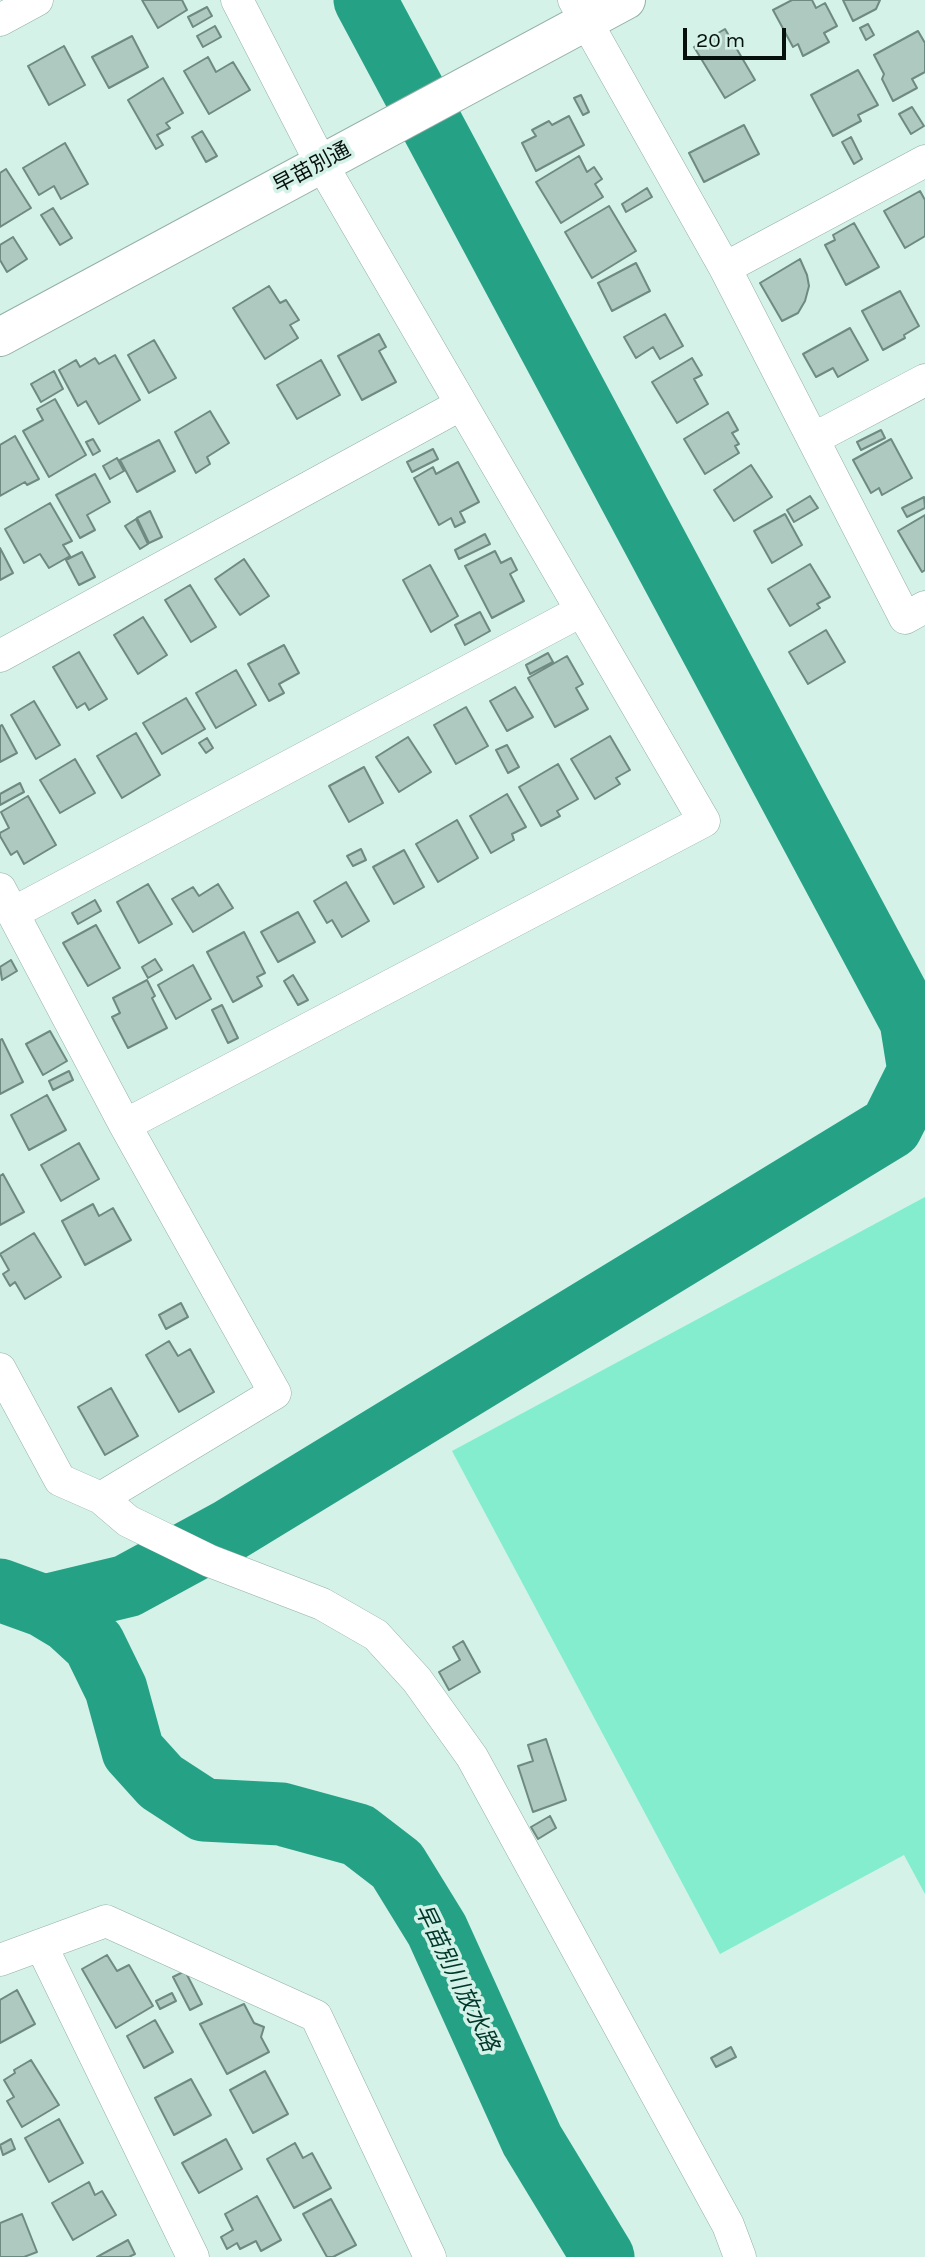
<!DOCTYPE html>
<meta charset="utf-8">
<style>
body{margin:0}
#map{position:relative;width:925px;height:2257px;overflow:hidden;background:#d4f2e7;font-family:Karla,sans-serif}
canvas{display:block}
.scale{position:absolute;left:683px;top:28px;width:103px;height:32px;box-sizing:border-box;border:4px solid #06100d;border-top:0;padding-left:9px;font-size:21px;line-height:24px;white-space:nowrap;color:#06100d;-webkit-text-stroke:5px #d4f2e7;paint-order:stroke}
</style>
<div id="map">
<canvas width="925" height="2257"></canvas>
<div class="scale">20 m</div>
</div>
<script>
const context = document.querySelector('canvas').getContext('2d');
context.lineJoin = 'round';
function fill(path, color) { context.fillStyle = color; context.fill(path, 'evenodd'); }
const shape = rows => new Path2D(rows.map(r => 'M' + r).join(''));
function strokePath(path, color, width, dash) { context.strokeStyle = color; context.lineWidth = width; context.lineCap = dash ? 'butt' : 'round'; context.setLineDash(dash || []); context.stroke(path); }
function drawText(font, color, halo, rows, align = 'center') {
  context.font = font + ' Karla,"Noto Sans JP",sans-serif'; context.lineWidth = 7; context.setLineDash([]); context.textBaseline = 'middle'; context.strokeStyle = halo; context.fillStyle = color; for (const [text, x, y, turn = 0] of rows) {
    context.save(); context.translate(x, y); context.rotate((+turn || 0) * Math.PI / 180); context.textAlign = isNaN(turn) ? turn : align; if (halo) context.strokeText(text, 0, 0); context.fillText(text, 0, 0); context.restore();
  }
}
fill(shape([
 [925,1197,925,1894,904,1855,720,1954,452,1451]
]), '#84edce');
strokePath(shape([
 [0,1590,44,1606,69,1621,94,1644,116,1689,133,1751,161,1782,204,1810,281,1814,358,1835,397,1865,437,1930,532,2140,603,2257],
 [44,1606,127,1586,230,1530,891,1127,919,1071,911,1021,365,0]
]), '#25a285', 63);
const building = shape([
 [142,0,182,0,187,10,158,28,142,0],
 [792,0,812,0,816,8,825,3,837,26,824,33,829,42,803,56,798,44,793,47,773,10,792,0],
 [843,0,880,0,876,9,853,21,843,0],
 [207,7,212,16,193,27,188,17,207,7],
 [868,24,874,35,866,40,860,28,868,24],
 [215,26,221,37,203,47,197,36,215,26],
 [725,29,755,80,725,98,694,47,725,29],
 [918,31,925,43,925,72,912,79,917,88,893,101,882,79,884,74,874,55,918,31],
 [132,36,148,67,109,88,92,57,132,36],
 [64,46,85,85,49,105,28,66,64,46],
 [208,57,216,72,233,62,250,90,209,114,184,71,208,57],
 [858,70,878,105,858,115,861,121,833,136,811,95,858,70],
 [163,78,183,113,166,123,170,128,157,135,163,145,156,149,128,100,163,78],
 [581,95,589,112,583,115,574,98,581,95],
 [912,107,924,126,911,134,899,114,912,107],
 [569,116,584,145,536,171,522,143,536,136,532,130,549,121,552,125,569,116],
 [744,125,759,154,704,182,689,153,744,125],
 [202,131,217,156,206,162,192,137,202,131],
 [851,137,862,159,854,164,842,142,851,137],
 [65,143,88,184,61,199,54,186,39,195,23,168,65,143],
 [579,156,587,172,594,167,602,179,595,184,603,197,561,223,536,182,579,156],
 [6,169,31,208,0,227,0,173,6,169],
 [647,188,652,197,626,212,622,204,647,188],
 [920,191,925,200,925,236,905,248,884,211,920,191],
 [609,206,636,251,592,278,565,232,609,206],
 [53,208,72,238,60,245,41,215,53,208],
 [854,223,879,267,846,285,825,245,835,240,833,235,854,223],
 [13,237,27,259,7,272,0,260,0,245,13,237],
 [800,259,807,275,809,286,805,301,798,313,782,321,760,283,800,259],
 [636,263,650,291,612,311,598,283,636,263],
 [269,286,280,303,286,300,299,320,290,325,298,338,265,359,233,308,269,286],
 [900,291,919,326,904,335,905,338,883,350,862,311,900,291],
 [665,314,683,346,660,359,653,347,636,358,624,337,665,314],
 [850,328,868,360,838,377,833,368,816,377,803,354,850,328],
 [379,334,386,347,379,351,396,382,362,400,338,356,379,334],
 [154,340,176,378,149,393,128,355,154,340],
 [115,355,140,400,99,424,86,401,78,406,59,370,76,360,80,367,95,358,99,364,115,355],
 [692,358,702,375,694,379,708,404,677,423,652,382,692,358],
 [321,360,340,395,297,419,277,385,321,360],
 [54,371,63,389,41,402,31,384,54,371],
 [55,399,86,455,49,477,23,431,43,420,37,409,55,399],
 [210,411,229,443,207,457,210,464,196,473,175,432,210,411],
 [728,412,738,430,732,433,739,444,735,446,739,453,705,474,684,439,728,412],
 [881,430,885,438,861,450,857,442,881,430],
 [15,436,39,479,27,485,25,482,0,496,0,445,15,436],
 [93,439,100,451,93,455,86,442,93,439],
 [891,439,912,478,882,495,879,488,871,493,853,460,891,439],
 [159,440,175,471,137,492,120,460,159,440],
 [433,449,438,459,412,472,407,462,433,449],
 [117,458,124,471,110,479,103,466,117,458],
 [458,462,479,502,460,512,465,522,455,527,451,518,439,525,414,478,433,467,436,474,458,462],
 [751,465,772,497,734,521,714,490,751,465],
 [95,474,110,502,87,515,95,530,80,538,56,495,95,474],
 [810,496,818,508,794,522,787,510,810,496],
 [924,497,925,508,907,517,902,508,924,497],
 [50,503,72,541,63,545,70,556,49,568,40,554,24,563,5,529,50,503],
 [150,511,162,537,149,543,137,518,150,511],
 [785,514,802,545,772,563,754,531,785,514],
 [925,515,925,570,922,572,898,531,925,515],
 [136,519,148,544,140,549,125,526,136,519],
 [485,534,490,544,459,559,455,550,485,534],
 [0,548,13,573,0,580,0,548],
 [495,551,501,563,511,558,517,570,510,574,524,601,492,618,465,566,495,551],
 [82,552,95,577,79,585,66,560,82,552],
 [244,559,269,596,240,615,215,579,244,559],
 [810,564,830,597,817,604,820,608,790,626,768,589,810,564],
 [430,565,458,616,431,632,403,580,430,565],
 [190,585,216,627,191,642,165,600,190,585],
 [480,612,490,631,465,645,455,625,480,612],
 [143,617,167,655,138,674,114,635,143,617],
 [826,630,845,662,808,684,789,652,826,630],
 [284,645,299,673,279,684,284,693,269,701,248,664,284,645],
 [79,652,107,699,89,710,85,703,77,708,53,667,79,652],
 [548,653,553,662,530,674,526,665,548,653],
 [567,656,583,684,576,688,588,709,555,727,528,678,567,656],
 [236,670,256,705,216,728,196,693,236,670],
 [515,687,533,717,507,731,490,701,515,687],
 [186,698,205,729,162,754,143,723,186,698],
 [34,701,60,745,36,759,11,715,34,701],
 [466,707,488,746,456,764,434,725,466,707],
 [2,725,17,753,0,762,0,726,2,725],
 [136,733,160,775,122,798,97,756,136,733],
 [610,736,630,770,616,778,620,784,595,799,571,759,610,736],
 [408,737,431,772,399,792,376,757,408,737],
 [207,738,213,748,206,753,199,743,207,738],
 [507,745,519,767,508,773,496,750,507,745],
 [75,759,95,793,60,813,40,780,75,759],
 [558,764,578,799,557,811,560,816,541,826,519,787,558,764],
 [364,767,383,803,349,822,329,786,364,767],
 [20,783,24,792,0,805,0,794,20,783],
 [507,794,526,827,512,834,514,840,491,853,470,816,507,794],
 [28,796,56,845,24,864,17,851,11,855,0,836,0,833,9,828,1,812,28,796],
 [457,820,478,858,438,882,416,844,457,820],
 [361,849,366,860,353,866,347,856,361,849],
 [404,850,424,887,394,904,373,867,404,850],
 [346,882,369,921,342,937,332,920,327,923,314,901,346,882],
 [148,884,172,924,139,943,117,902,148,884],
 [218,884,233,908,193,932,172,899,193,887,199,896,218,884],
 [95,900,101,911,78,924,72,913,95,900],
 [298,912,315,942,278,962,261,932,298,912],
 [96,925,120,968,88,986,63,943,96,925],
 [244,932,265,973,257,977,262,986,233,1002,207,952,244,932],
 [155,959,162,970,148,978,142,967,155,959],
 [11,960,17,971,2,980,0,967,11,960],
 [193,965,211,999,176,1019,158,985,193,965],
 [293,975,308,1000,298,1005,284,981,293,975],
 [147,980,155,996,152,998,167,1028,128,1048,112,1017,120,1013,113,998,147,980],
 [222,1005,238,1038,228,1043,212,1010,222,1005],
 [50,1031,67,1061,43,1075,26,1044,50,1031],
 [2,1039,23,1082,0,1094,0,1040,2,1039],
 [69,1071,73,1080,53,1090,49,1081,69,1071],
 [47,1095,66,1130,29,1150,11,1115,47,1095],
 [79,1143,99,1179,61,1201,41,1165,79,1143],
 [3,1174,24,1212,0,1225,0,1176,3,1174],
 [93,1204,99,1216,113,1208,131,1240,85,1265,62,1221,93,1204],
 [34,1233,61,1277,25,1299,15,1282,10,1286,3,1274,9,1270,0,1254,34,1233],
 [181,1303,188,1317,166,1329,159,1315,181,1303],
 [169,1341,178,1356,190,1349,214,1392,179,1412,146,1355,169,1341],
 [111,1388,138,1436,105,1455,78,1407,111,1388],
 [463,1641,480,1672,449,1690,439,1672,460,1660,453,1647,463,1641],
 [546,1739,566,1800,533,1812,518,1766,533,1761,528,1745,546,1739],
 [550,1816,556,1828,538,1839,531,1827,550,1816],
 [107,1955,117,1971,129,1965,153,2006,116,2028,82,1969,107,1955],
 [185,1971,202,2004,190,2010,173,1977,185,1971],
 [17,1990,35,2024,0,2043,0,2000,17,1990],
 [172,1993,176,2001,160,2009,156,2001,172,1993],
 [244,2004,254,2023,264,2027,261,2037,269,2052,227,2074,200,2024,244,2004],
 [155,2020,173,2052,144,2068,127,2036,155,2020],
 [731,2047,736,2057,716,2067,711,2058,731,2047],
 [31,2060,59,2105,22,2127,7,2101,14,2097,4,2080,15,2073,14,2070,31,2060],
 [265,2071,288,2114,253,2133,230,2090,265,2071],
 [191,2079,211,2115,174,2135,155,2098,191,2079],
 [59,2119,83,2163,49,2182,25,2138,59,2119],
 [11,2139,15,2149,3,2155,0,2145,11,2139],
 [226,2139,242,2169,199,2193,182,2163,226,2139],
 [295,2143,303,2158,312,2153,331,2188,294,2208,267,2159,295,2143],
 [89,2182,95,2195,102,2191,116,2215,73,2240,52,2203,89,2182],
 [257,2196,281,2240,261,2251,256,2241,240,2249,237,2243,227,2249,221,2237,233,2230,225,2214,257,2196],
 [331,2199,356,2245,333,2257,327,2257,303,2214,331,2199],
 [22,2214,37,2252,24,2257,0,2257,0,2223,22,2214],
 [128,2240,135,2254,129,2257,97,2257,128,2240]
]);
fill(building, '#aecac0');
strokePath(building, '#6f8a81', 2);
const minor = shape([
 [574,0,725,268,905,618,925,607],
 [0,20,37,0],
 [725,268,925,161],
 [813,439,925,380],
 [0,656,460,405],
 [0,889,125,1125,275,1393,101,1498,60,1480,0,1369],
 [13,913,581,611],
 [125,1125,704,821,321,163,237,0],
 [101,1498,128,1521,210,1561,322,1604,376,1635,417,1680,472,1757,728,2225,740,2257],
 [41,1945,193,2257],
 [0,1960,106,1921,316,2016,430,2257]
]);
const tertiary = shape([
 [0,337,626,0]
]);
strokePath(minor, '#93afa6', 33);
strokePath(tertiary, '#93afa6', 40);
strokePath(minor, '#fff', 32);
strokePath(tertiary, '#fff', 38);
drawText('21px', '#06100d', '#d4f2e7', [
 ["早苗別通",312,168,-28]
]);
drawText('italic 23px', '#01372b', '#d4f2e7', [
 ["早苗別川放水路",456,1978,64]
]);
</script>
